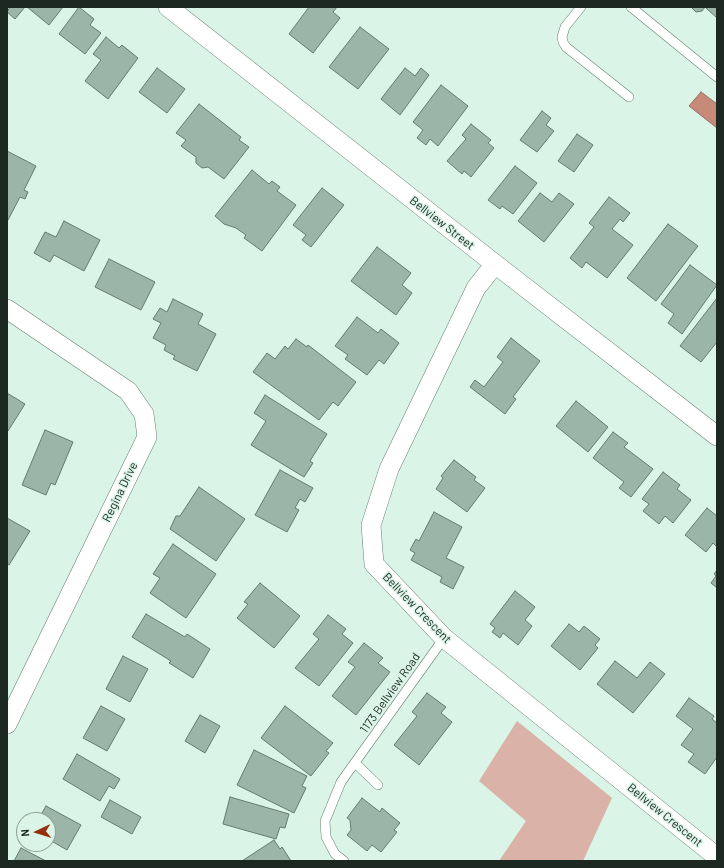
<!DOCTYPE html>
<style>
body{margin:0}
#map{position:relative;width:724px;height:868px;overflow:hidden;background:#daf4e7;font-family:Barlow,sans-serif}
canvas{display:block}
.frame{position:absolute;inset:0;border:8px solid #1e2823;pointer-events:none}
.north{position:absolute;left:16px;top:812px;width:40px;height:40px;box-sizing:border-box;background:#daf4e7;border:1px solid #8fa299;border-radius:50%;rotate:266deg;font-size:11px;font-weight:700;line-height:16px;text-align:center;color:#1e2823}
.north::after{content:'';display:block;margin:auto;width:14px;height:18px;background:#962f0c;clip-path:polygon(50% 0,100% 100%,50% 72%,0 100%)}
</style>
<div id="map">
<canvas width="724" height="868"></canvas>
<div class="frame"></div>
<div class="north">N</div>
</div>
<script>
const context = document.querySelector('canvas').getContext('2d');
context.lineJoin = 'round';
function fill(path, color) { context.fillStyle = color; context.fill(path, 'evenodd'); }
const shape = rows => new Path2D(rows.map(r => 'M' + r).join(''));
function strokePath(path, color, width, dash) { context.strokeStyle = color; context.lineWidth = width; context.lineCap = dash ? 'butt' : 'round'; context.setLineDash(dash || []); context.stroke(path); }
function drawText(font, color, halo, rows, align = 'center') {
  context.font = font + ' Barlow,sans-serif'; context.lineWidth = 3; context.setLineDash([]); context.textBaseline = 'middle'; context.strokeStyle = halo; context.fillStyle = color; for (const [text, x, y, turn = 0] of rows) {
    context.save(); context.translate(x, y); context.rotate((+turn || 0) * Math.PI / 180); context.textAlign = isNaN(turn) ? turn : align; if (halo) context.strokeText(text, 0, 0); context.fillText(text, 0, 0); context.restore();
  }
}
fill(shape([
 [517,721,612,798,583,861,499,861,526,821,479,781]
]), '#dab2a7');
const water = shape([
 [701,92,717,104,717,128,689,106,701,92]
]);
fill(water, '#c78a78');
strokePath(water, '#946d5e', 1);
const building = shape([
 [10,7,25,7,15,19,7,12,10,7],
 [27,7,63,7,49,25,27,7],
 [79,7,94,19,90,25,101,33,85,54,59,34,79,7],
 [309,7,337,7,333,12,340,18,313,53,289,34,309,7],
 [691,7,717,7,717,18,705,7,702,11,696,12,691,7],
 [360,27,389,49,358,89,329,67,360,27],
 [106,37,119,48,122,45,138,58,108,99,85,81,101,60,93,54,106,37],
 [157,68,185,89,167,113,139,92,157,68],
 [405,68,415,76,421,68,429,75,400,115,381,99,405,68],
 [441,85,468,106,438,146,430,139,426,145,417,138,423,130,413,122,441,85],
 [199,104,241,137,239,140,249,147,224,179,208,167,202,168,196,163,196,157,181,146,186,140,176,133,199,104],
 [542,111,551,118,546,125,554,131,537,152,520,140,542,111],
 [471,124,491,140,488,143,494,148,471,177,464,171,462,174,447,161,466,139,462,135,471,124],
 [577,134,593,145,574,172,558,161,577,134],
 [7,151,36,166,24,190,28,192,25,199,20,197,8,220,7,220,7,151],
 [515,166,537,183,513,214,502,206,500,209,488,200,515,166],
 [252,170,269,184,272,181,280,187,277,191,296,205,262,251,244,238,246,235,236,228,224,224,215,216,252,170],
 [322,188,344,205,311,247,302,240,306,235,293,225,322,188],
 [540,193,552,202,559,193,574,204,544,242,518,221,540,193],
 [609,197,630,213,623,222,620,219,612,229,633,245,607,278,586,262,582,268,570,258,594,227,589,223,609,197],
 [64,221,100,240,84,271,54,255,50,262,34,253,45,232,56,237,64,221],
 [668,224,698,246,656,301,627,278,668,224],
 [377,247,411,273,402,285,412,293,396,315,351,281,377,247],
 [109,259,155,282,141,310,95,287,109,259],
 [690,265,717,285,682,334,668,323,674,314,661,304,690,265],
 [717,298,717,342,701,362,680,346,717,298],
 [173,299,203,314,198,324,216,334,197,371,173,359,175,356,164,350,166,345,153,338,161,323,153,319,160,308,167,312,173,299],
 [357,317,378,333,381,329,399,343,384,364,379,360,367,375,345,359,348,355,335,346,357,317],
 [511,338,540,361,513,397,516,399,505,414,470,387,475,380,484,387,503,362,497,357,511,338],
 [296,339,307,347,308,345,356,382,338,406,333,402,319,420,253,372,267,353,275,359,285,346,288,349,296,339],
 [7,393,25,404,8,431,7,431,7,393],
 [265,395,327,434,310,461,313,463,304,477,251,445,266,421,254,413,265,395],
 [576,401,608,427,588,452,556,426,576,401],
 [45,430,73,442,55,485,51,483,46,495,22,485,45,430],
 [613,432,628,443,624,447,653,469,631,497,619,488,624,482,593,458,613,432],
 [454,460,476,477,474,480,485,488,467,512,436,489,443,478,441,476,454,460],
 [280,470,313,488,305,502,300,499,295,508,299,510,287,532,255,515,280,470],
 [663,472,680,485,677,489,691,500,673,523,665,516,659,524,643,511,649,504,642,499,663,472],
 [199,487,245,519,216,561,170,529,176,516,180,516,199,487],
 [707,508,717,516,717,547,713,543,706,552,685,535,707,508],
 [434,512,462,527,446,558,464,567,453,589,440,582,442,577,411,560,415,553,410,550,416,539,419,541,434,512],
 [7,518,30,531,9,565,7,564,7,518],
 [173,544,216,574,186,618,150,593,160,578,153,574,173,544],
 [717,570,717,588,711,583,716,576,714,574,717,570],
 [260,583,300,616,274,648,237,618,248,604,244,602,260,583],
 [515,591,535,607,525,620,532,626,518,645,503,633,500,638,492,632,495,628,490,624,515,591],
 [146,614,185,637,187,634,210,649,193,678,169,663,171,661,132,637,146,614],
 [328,615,346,629,342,634,353,643,319,686,295,668,319,639,313,634,328,615],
 [569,624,579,632,584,626,600,639,595,645,598,648,580,670,551,646,569,624],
 [364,643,383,658,378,663,390,672,356,715,332,696,355,667,348,662,364,643],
 [123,656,148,669,130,702,106,689,123,656],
 [615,661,637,678,650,662,665,674,633,713,597,684,615,661],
 [427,693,446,707,441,713,452,722,419,765,394,745,417,716,412,712,427,693],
 [689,698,714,716,712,719,717,723,717,757,705,774,688,762,694,754,681,745,693,729,676,716,689,698],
 [101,706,125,719,107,751,83,738,101,706],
 [285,706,333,743,326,751,329,753,311,776,261,738,285,706],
 [200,715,220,726,205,753,185,741,200,715],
 [254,750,307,776,302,786,306,788,294,813,237,785,254,750],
 [77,754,120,779,114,789,109,786,100,801,63,779,77,754],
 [230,797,289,814,285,828,280,827,276,839,223,824,230,797],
 [362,798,380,812,382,808,400,823,394,830,397,832,381,852,372,845,367,851,347,835,351,830,350,820,347,818,362,798],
 [110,800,141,817,132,834,101,817,110,800],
 [46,806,81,825,67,850,48,839,48,820,38,820,46,806],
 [274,840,280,849,282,847,291,861,242,861,274,840],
 [21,848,46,861,14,861,21,848]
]);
fill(building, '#9cb5a9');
strokePath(building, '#647b70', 1);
const lane = shape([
 [581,7,565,27,562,37,563,42,566,47,629,97],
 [631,7,717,77],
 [355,763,378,785],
 [344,861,335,854,326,837,325,821,341,782,444,638]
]);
const street = shape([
 [168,7,495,264,717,436],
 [495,264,476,288,389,469,371,525,374,564,444,638,717,857],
 [7,309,128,391,144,414,147,437,7,724]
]);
strokePath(lane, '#677e73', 10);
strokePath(street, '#677e73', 20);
strokePath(lane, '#fff', 9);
strokePath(street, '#fff', 19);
drawText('12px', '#1e2823', '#daf4e7', [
 ["Bellview Street",442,223,38],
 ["Regina Drive",120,492,-64],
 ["Bellview Crescent",417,608,46],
 ["1173 Bellview Road",390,693,-55],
 ["Bellview Crescent",665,815,39]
]);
</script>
